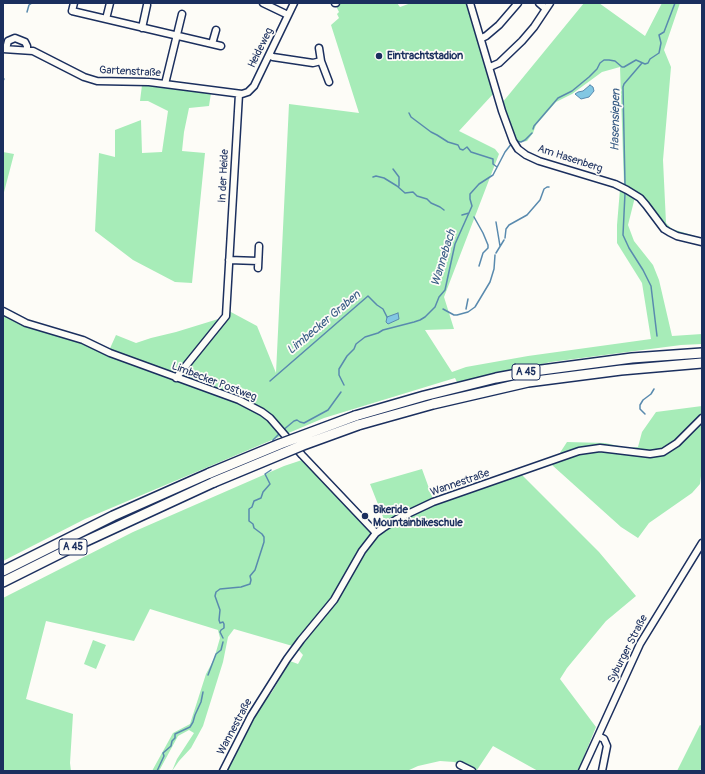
<!DOCTYPE html>
<meta charset="utf-8">
<style>
body{margin:0}
#map{position:relative;width:705px;height:774px;overflow:hidden;background:#fdfcf7;font-family:Pangolin,sans-serif}
canvas{display:block}
.frame{position:absolute;inset:0;border:4px solid #1b2f5e;pointer-events:none}
</style>
<div id="map">
<canvas width="705" height="774"></canvas>
<div class="frame"></div>
</div>
<script>
const context = document.querySelector('canvas').getContext('2d');
context.lineJoin = 'round';
function fill(path, color) { context.fillStyle = color; context.fill(path, 'evenodd'); }
const shape = rows => new Path2D(rows.map(r => 'M' + r).join(''));
function strokePath(path, color, width, dash) { context.strokeStyle = color; context.lineWidth = width; context.lineCap = dash ? 'butt' : 'round'; context.setLineDash(dash || []); context.stroke(path); }
function drawText(font, color, halo, rows, align = 'center') {
  context.font = font + ' Pangolin,sans-serif'; context.lineWidth = 3.5; context.setLineDash([]); context.textBaseline = 'middle'; context.strokeStyle = halo; context.fillStyle = color; for (const [text, x, y, turn = 0] of rows) {
    context.save(); context.translate(x, y); context.rotate((+turn || 0) * Math.PI / 180); context.textAlign = isNaN(turn) ? turn : align; if (halo) context.strokeText(text, 0, 0); context.fillText(text, 0, 0); context.restore();
  }
}
fill(shape([
 [342,3,397,3,400,7,411,3,467,3,502,103,584,3,599,3,645,36,662,3,680,3,664,50,671,67,663,160,666,223,672,229,702,238,702,245,670,236,665,233,657,223,656,212,642,197,624,184,620,67,602,72,572,94,556,102,536,125,533,133,527,141,516,143,494,93,459,131,495,149,499,154,444,297,454,329,425,330,452,372,466,367,528,356,651,339,642,283,617,243,617,225,620,189,635,197,628,225,634,241,653,265,659,280,672,336,702,334,702,344,681,345,551,362,457,382,455,378,324,418,85,519,3,561,3,314,24,325,82,342,107,355,116,335,136,343,151,338,176,332,228,316,229,311,257,326,276,373,289,104,359,113,331,25,339,18,337,14,339,12,336,6],
 [142,85,164,86,211,93,209,106,189,108,184,132,182,151,205,153,192,283,175,282,133,260,95,231,99,153,115,157,115,130,141,120,142,153,162,152,168,111,148,101,140,101],
 [3,152,14,154,3,196],
 [702,406,702,416,696,421,701,425,702,435,702,468,700,484,692,493,649,523,638,538,621,527,552,465,567,442,605,443,628,448,638,447,642,432,656,412],
 [305,459,376,533,384,528,385,522,370,484,422,469,434,502,517,470,599,552,636,596,606,621,567,668,560,679,596,727,578,771,538,771,493,746,477,770,454,762,440,761,418,766,407,771,227,771,241,742,263,703,272,692,290,661,298,664,303,655,296,647,234,629,228,637,223,662,203,726,191,748,179,761,172,771,177,759,194,733,189,730,178,736,159,771,152,771,173,733,190,724,206,674,214,659,220,638,218,630,150,609,134,641,46,621,26,699,73,714,70,763,71,771,3,771,3,598,133,532,284,466],
 [93,640,106,645,96,669,84,664],
 [700,725,702,726,702,767,700,771,677,771]
]), '#a7ecb8');
const water = shape([
 [590,85,593,87,594,91,589,97,581,99,575,94,578,92,583,91,590,85],
 [398,313,399,319,388,324,386,322,387,317,398,313]
]);
fill(water, '#82c7e3');
strokePath(water, '#598aae', 1);
strokePath(shape([
 [27,12,29,5,32,3],
 [3,81,4,79],
 [409,113,411,117,431,132,437,135,448,142,458,145,460,149,463,150,467,147,471,152,493,159,493,164,497,167],
 [533,129,534,126,558,98,572,91,589,77,597,69,600,63,604,60,609,60,615,61,622,67,624,67,636,60,645,64,648,63,650,59,659,53,661,43,659,35,664,32,675,3],
 [516,141,521,142,525,140,532,133],
 [393,169,399,177,399,186],
 [373,177,376,176,384,178,397,186,405,193,413,192,417,196,427,199,431,203,440,207,444,210],
 [625,184,623,87,624,84,642,63],
 [625,193,623,235,629,248,643,270,651,286,657,336],
 [462,215,469,213],
 [474,217,483,233,488,245,488,248,483,253,479,266],
 [496,222,500,246],
 [505,238,506,229,509,225,527,215,540,200,544,189,547,187,549,187],
 [496,253,504,240],
 [443,309,454,315,457,315,468,312,475,307,490,282,494,269,495,255],
 [466,309,468,299],
 [270,381,368,296,377,305,383,309,387,317],
 [344,385,339,375,339,369,347,356,354,349,356,344,365,337,378,333,383,330,414,322,420,320,425,317,435,307,439,297,445,290,455,244,472,206,470,199,470,194,479,184,493,175,505,152,512,143],
 [645,414,640,409,640,405,643,400,651,394,654,389],
 [282,431,294,421,297,420,300,422,304,423,328,410,341,392],
 [273,443,273,440,280,433],
 [223,638,220,632,221,630,224,628,224,624,223,622,220,623,219,620,220,610,215,596,216,592,220,589,241,587,250,584,251,580,250,576,255,570,264,542,264,537,262,534,254,528,253,524,249,521,249,509,252,507,254,501,261,498,263,492,270,484,265,474,271,470],
 [208,675,216,654,221,650,223,642],
 [157,771,164,756,163,753,171,746,172,741,175,738,175,734,190,727,193,722,195,715,201,702,203,692]
]), '#598aae', 1.5);
const minor = shape([
 [74,3,72,11,221,46],
 [263,3,288,15],
 [335,3,336,3],
 [470,3,502,111,513,141,518,149,526,155,539,161,615,184,627,190,640,198,646,205,664,229,669,232,677,236,702,242],
 [539,3,546,9],
 [106,19,110,3],
 [142,28,147,5],
 [482,38,486,36,499,25,518,3],
 [212,44,216,30],
 [319,48,321,61,329,82],
 [3,49,33,51,84,77,97,81,149,82,242,94,248,92,254,86,294,3],
 [6,49,8,41,15,38,25,42,27,46,27,50],
 [269,55,273,57,313,63,321,61],
 [490,67,499,63,522,41,534,27,550,3],
 [165,84,182,14],
 [229,260,258,261],
 [258,268,259,246],
 [3,311,26,323,83,340,110,353,239,400,262,412,270,418,302,455,376,533],
 [176,378,226,316,239,94],
 [598,736,604,739,607,746,602,771],
 [460,765,472,771],
 [223,771,251,716,287,659,301,640,334,600,362,551,376,533,383,528,397,519,433,502,579,451,600,448,650,454,663,452,677,443,702,418],
 [582,771,640,644,702,543]
]);
const highway = shape([
 [355,416,424,396,496,378,534,371,632,358,702,353],
 [358,425,433,404,528,382,621,370,702,363],
 [3,571,113,516,210,473],
 [3,582,71,548,214,482]
]);
strokePath(minor, '#1b2f5e', 9);
strokePath(highway, '#1b2f5e', 12);
strokePath(minor, '#fdfcf7', 6);
strokePath(highway, '#fdfcf7', 9);
const highwayBridge = shape([
 [210,473,280,444,355,416],
 [214,482,303,445,358,425]
]);
strokePath(highwayBridge, '#1b2f5e', 12, []);
strokePath(highwayBridge, '#fdfcf7', 9);
for (const [x, y, r, color] of [
 [379,56,4,"#1b2f5e"],
 [365,516,4,"#1b2f5e"]
]) { const dot = new Path2D(); dot.arc(x, y, r, 0, 2 * Math.PI); context.fillStyle = color; context.fill(dot); strokePath(dot, '#fdfcf7', 1.5); }
for (const [x, y, w] of [
 [526,372,28],
 [73,547,28]
]) { const box = new Path2D(); box.roundRect(x - w / 2, y - 8, w, 16, 3); context.fillStyle = '#fdfcf7'; context.fill(box); strokePath(box, '#1b2f5e', 1); }
drawText('bold 10px', '#1b2f5e', null, [
 ["A 45",526,372],
 ["A 45",73,547]
]);
drawText('11px', '#1b2f5e', '#fdfcf7', [
 ["Heideweg",261,48,-64],
 ["Gartenstraße",130,72,3],
 ["Am Hasenberg",570,159,18],
 ["In der Heide",224,176,-87],
 ["Limbecker Postweg",214,382,21],
 ["Wannestraße",460,483,-19],
 ["Syburger Straße",628,649,-63],
 ["Wannestraße",235,727,-62]
]);
drawText('bold 11px', '#1b2f5e', '#fdfcf7', [
 ["Eintrachtstadion",387,56],
 ["Bikeride",373,510],
 ["Mountainbikeschule",373,523]
], 'left');
drawText('italic 12px', '#3a5d86', '#fdfcf7', [
 ["Hasensiepen",616,120,-89],
 ["Wannebach",444,258,-73],
 ["Limbecker Graben",324,323,-40]
]);
</script>
